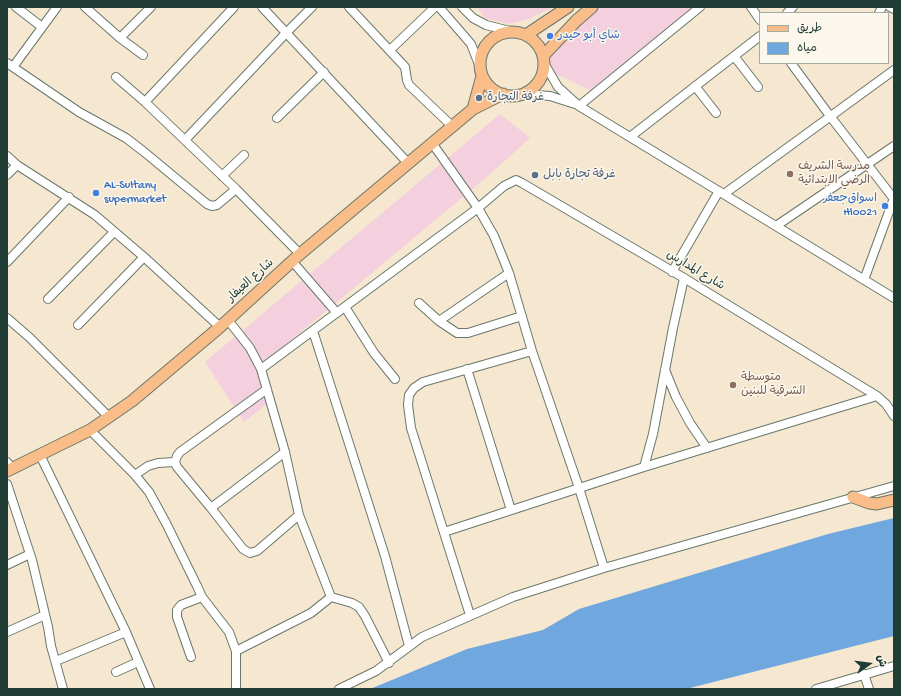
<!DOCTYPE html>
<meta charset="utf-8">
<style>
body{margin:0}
#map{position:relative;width:901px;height:696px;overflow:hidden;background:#f5e7d0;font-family:"Gochi Hand","Playpen Sans Arabic",sans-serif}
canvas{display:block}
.frame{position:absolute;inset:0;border:8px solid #1f3d34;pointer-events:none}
.legend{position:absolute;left:759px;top:12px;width:130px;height:52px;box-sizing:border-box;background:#fbf7ec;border:1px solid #a3ada2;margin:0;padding:5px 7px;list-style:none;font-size:12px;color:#1f3d34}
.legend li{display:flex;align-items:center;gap:8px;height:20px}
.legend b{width:20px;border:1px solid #a3ada2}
.north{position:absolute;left:849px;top:644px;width:40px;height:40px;-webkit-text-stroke:3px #fbf7ec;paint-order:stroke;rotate:76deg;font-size:11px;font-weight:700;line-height:16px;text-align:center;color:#1f3d34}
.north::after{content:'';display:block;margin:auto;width:14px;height:18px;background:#1f3d34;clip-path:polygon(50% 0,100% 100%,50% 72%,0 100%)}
</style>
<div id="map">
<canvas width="901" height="696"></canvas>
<div class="frame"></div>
<ul class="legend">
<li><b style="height:5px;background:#f8bd89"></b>طريق</li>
<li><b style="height:11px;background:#71a7df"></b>مياه</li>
</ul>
<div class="north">ش</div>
</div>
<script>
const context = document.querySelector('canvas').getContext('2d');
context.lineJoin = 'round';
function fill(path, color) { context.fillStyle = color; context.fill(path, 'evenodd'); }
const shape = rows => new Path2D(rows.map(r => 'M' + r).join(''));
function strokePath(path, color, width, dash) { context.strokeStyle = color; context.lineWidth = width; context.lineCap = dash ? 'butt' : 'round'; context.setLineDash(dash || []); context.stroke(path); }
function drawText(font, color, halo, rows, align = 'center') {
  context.font = font + ' "Gochi Hand","Playpen Sans Arabic",sans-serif'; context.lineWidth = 3; context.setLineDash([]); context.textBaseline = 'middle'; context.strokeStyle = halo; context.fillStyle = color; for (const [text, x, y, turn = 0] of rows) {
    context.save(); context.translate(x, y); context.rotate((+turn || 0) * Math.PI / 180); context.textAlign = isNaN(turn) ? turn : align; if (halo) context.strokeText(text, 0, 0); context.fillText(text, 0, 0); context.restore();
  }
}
fill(shape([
 [477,7,553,7,529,19,509,24,485,18],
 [599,7,701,7,592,91,556,74,542,56],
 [500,114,530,138,488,176,259,367,267,404,244,422,205,362]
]), '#f4cfdd');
fill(shape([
 [894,518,894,636,686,689,370,689,467,649,543,630,579,609,828,534]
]), '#71a7df');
const minor = shape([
 [16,7,42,27],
 [85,7,120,38,143,55],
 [262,7,408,163],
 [349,7,405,67,407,80,409,85,452,126],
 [439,7,471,44,480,67],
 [462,7,473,18,486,25,514,32],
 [751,7,760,20],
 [890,7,894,9],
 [787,13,793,7],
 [879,13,882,7],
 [120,38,151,7],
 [390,50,435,7],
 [734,56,758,87],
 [7,63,79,112,126,138,143,151,207,204,212,206,217,205,236,189],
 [544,63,558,87,579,106,894,298],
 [791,63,830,116,894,199],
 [13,67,57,7],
 [116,77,145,102,236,189,300,254],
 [695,86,716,113],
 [522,94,550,96,575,104],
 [145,102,234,7],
 [579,106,700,7],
 [277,118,324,72],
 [630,137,760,36],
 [185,140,287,32,312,7],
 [432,143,478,208,494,236,509,273,532,351,579,488,604,568],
 [7,156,17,165,95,215,144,257,220,327],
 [7,175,17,165],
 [222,176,244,155],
 [724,194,894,70],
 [776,226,894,146],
 [292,261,337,313],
 [7,262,69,197],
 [672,272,719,191],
 [864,280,894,198],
 [48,299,114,232],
 [419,303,439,321,457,333,468,333,522,316],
 [345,307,374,353,395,379],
 [7,318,29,337,109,417],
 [228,320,250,348,261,369,285,452,299,515,331,597,352,603,359,607,365,616,389,663],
 [439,321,509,273],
 [78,325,144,257],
 [313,331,385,556,409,646],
 [261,369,478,208,504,186,516,180,522,183,684,278,877,396,886,404,894,416],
 [467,369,511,510],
 [665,370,676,397,690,423,707,448],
 [267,389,180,452,177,456,175,462,177,467,211,508,243,549,250,553,257,551,299,515],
 [90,430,135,475,149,492,166,523,197,586,202,597,229,632,236,651,236,689],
 [40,455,126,632,150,689],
 [7,462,12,468],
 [644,467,653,434,673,328,684,278],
 [135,475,148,466,158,463,175,462],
 [7,484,32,560,48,627,51,646,63,689],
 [211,508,285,452],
 [444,532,644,467,877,396],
 [7,565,30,554],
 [470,615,411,428,408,405,409,395,414,388,423,382,532,351],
 [7,632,45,615],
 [236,651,311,613,331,597],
 [191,657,177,617,177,610,181,605,202,597],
 [56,661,126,632],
 [116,672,138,662],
 [864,674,869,689],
 [339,689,376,671,422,637,513,597,604,568,894,486],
 [816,689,894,666]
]);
const major = shape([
 '480 64a32 32 0 1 1 64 0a32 32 0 1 1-64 0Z',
 [526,35,568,7],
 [543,56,576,21,592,7],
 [473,109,482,76],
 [7,471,90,430,132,401,220,327,300,254,473,109,503,94],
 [853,497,869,503,877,504,894,500]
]);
strokePath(minor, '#6a786b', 10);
strokePath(major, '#6a786b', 13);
strokePath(minor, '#fff', 8);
strokePath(major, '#f8bd89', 11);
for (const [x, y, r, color] of [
 [550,36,4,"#3f7fe0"],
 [479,98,4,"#5c6f8a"],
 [790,174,4,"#8d6e63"],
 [535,175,4,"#5c6f8a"],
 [96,193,4,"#3f7fe0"],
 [885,206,4,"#3f7fe0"],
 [733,385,4,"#8d6e63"]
]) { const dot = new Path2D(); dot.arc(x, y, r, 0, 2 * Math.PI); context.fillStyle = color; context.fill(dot); strokePath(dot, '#fbf7ec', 1.5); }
drawText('12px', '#366cbe', '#fbf7ec', [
 ["شاي أبو حيدر",558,36],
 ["AL-Sultany",104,186],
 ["supermarket",104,200],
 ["اسواق‌جعفر",877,199,"right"],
 ["Hl0021",877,213,"right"]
], 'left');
drawText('12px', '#4e5e75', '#fbf7ec', [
 ["غرفة التجارة",487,98],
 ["غرفة تجارة بابل",543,175]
], 'left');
drawText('12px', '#785e54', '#fbf7ec', [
 ["مدرسة الشريف",798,167],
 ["الرضي الابتدائية",798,181],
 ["متوسطة",741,378],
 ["الشرقية للبنين",741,392]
], 'left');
drawText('12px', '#1f3d34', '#fbf7ec', [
 ["شارع المدارس",695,271,31],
 ["شارع العيفار",251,281,-42]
]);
</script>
